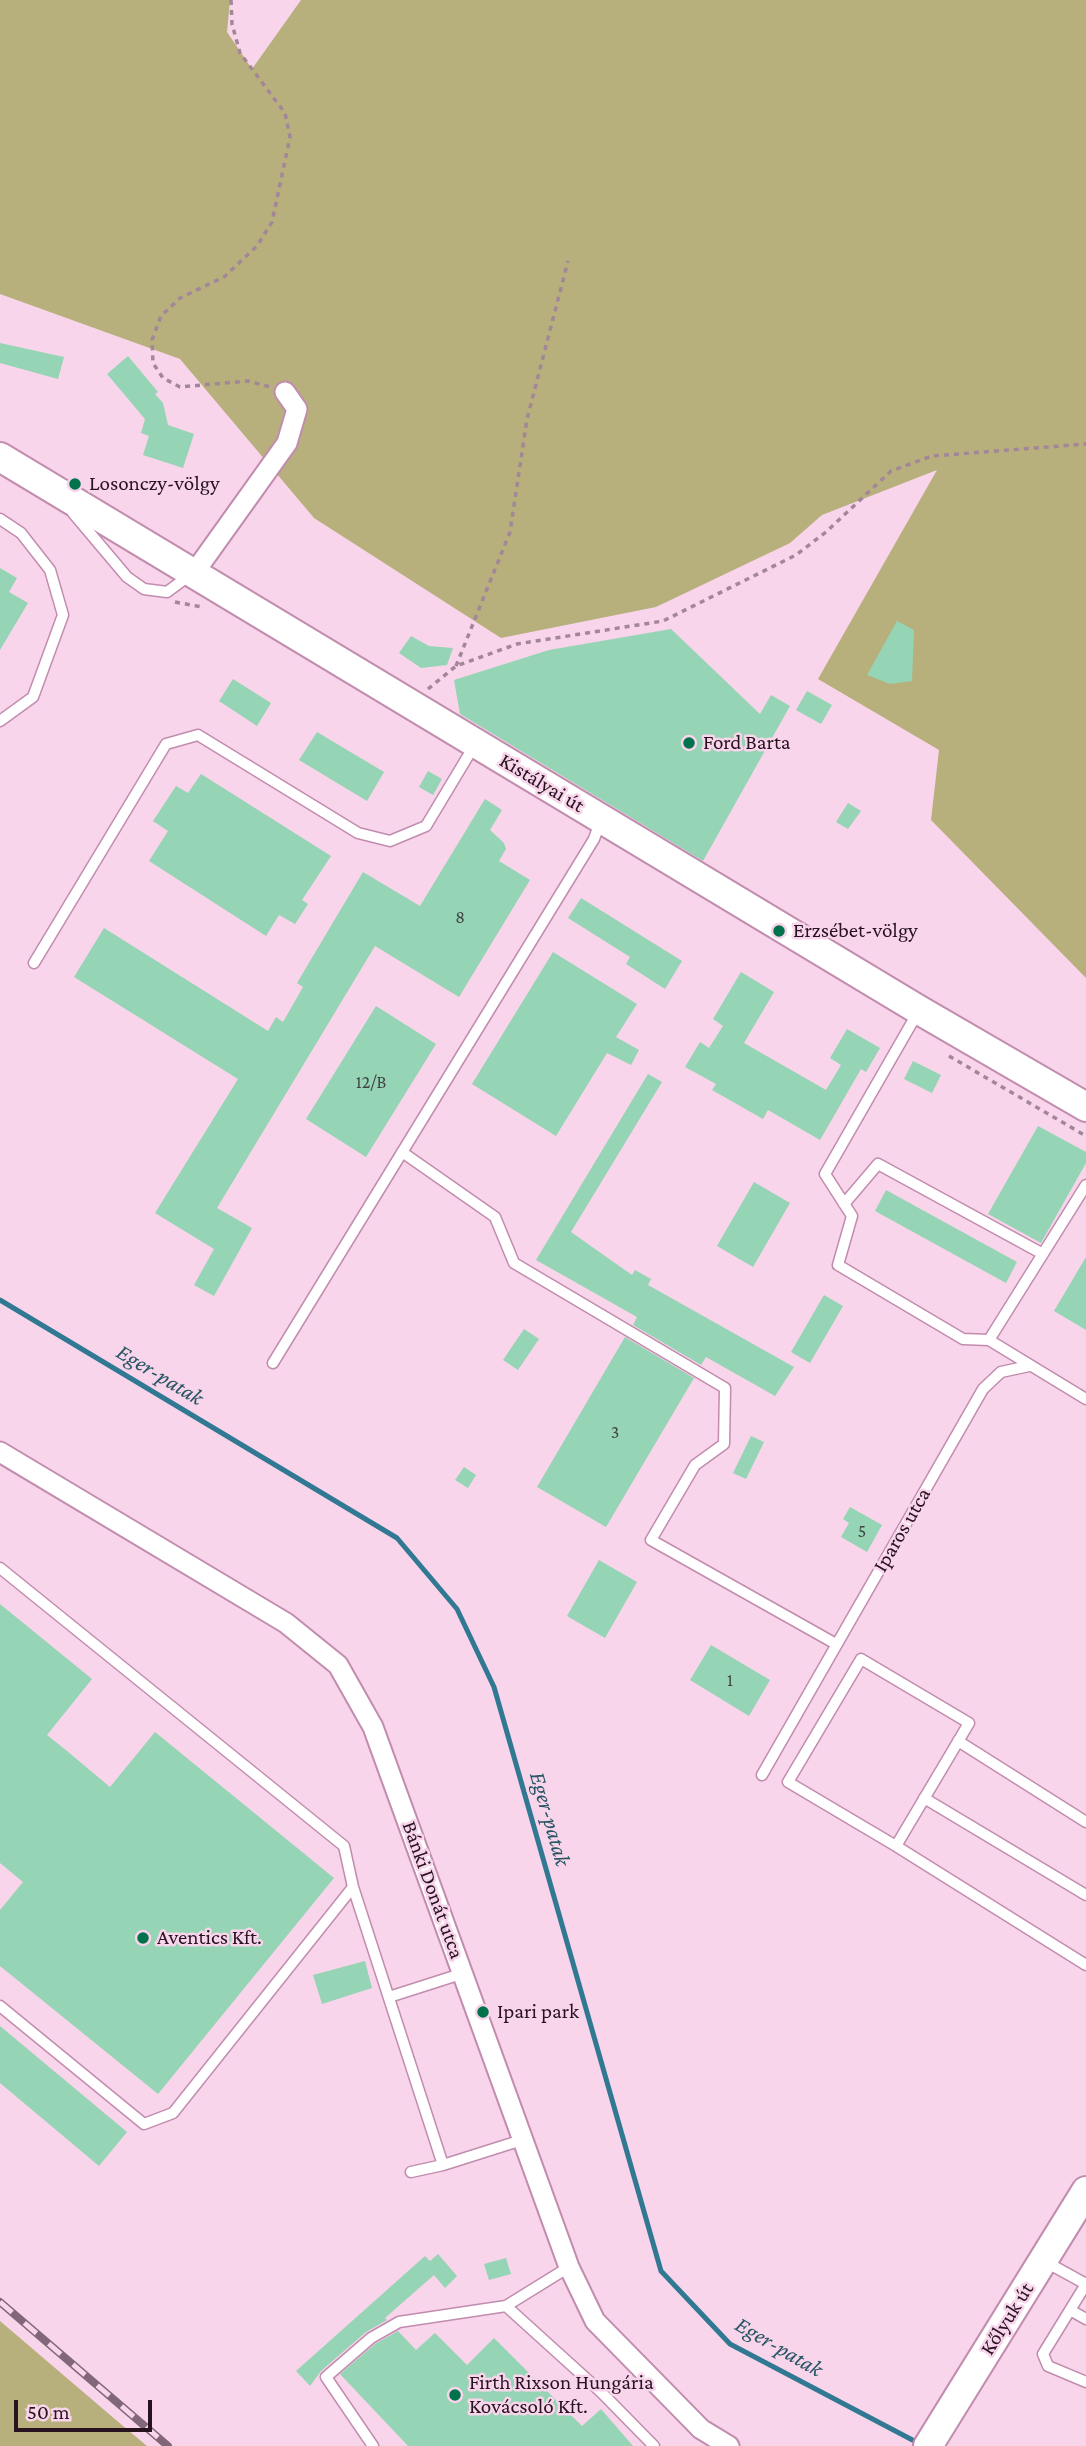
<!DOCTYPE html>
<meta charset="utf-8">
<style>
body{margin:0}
#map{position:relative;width:1086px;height:2446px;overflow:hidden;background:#f8d5ea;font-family:"Crimson Pro",serif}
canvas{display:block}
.scale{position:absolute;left:14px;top:2400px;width:138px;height:32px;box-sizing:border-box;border:4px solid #271320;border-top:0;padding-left:9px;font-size:21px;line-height:24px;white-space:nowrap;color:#271320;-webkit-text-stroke:5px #f8d5ea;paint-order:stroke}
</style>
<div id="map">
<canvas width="1086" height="2446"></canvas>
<div class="scale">50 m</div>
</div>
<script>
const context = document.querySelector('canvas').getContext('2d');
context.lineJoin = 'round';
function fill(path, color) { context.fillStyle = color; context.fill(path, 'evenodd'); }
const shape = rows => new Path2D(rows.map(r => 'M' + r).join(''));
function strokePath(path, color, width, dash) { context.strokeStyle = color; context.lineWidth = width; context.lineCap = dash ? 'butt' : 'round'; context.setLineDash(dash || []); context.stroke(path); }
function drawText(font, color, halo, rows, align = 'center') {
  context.font = font + ' "Crimson Pro",serif'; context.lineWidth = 5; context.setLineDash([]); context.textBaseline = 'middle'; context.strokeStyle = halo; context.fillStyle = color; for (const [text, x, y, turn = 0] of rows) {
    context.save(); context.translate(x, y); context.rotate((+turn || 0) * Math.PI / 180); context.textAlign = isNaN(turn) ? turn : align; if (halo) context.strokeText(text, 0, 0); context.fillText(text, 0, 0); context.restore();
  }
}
fill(shape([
 [0,0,230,0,227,32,252,69,301,0,1086,0,1086,978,931,820,939,750,818,679,937,470,822,515,790,543,656,607,501,638,314,518,180,359,0,294],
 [0,2321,116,2420,147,2446,0,2446]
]), '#b7b07d');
strokePath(shape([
 [0,1300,397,1538,457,1609,494,1687,661,2271,730,2344,920,2444]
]), '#317893', 5);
fill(shape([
 [0,343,64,357,58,379,0,363],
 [128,356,158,392,155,394,163,403,168,425,194,434,183,468,143,455,149,436,141,433,145,419,107,374],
 [0,568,17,578,9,592,28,603,0,650],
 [897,621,914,630,912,681,890,684,867,675],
 [671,629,760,714,771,695,790,706,703,861,460,714,454,680,549,650],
 [411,636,429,646,453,648,447,665,421,668,399,653],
 [233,679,271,703,257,726,219,701],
 [807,691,832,705,821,724,796,710],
 [317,732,384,772,367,801,299,760],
 [428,771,442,779,433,795,419,787],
 [201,774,331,856,302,900,308,904,295,924,279,915,266,936,149,861,168,831,153,821,176,786,188,793],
 [485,799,502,810,490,830,504,843,506,849,499,861,530,880,459,997,375,946,217,1208,252,1228,214,1296,194,1285,214,1249,155,1213,238,1079,74,977,104,928,268,1031,276,1017,283,1022,303,987,297,983,363,872,420,906],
 [848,803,861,811,848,829,836,822],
 [581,898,682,961,665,989,626,964,630,957,568,918],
 [553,952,637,1004,616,1037,639,1050,631,1065,607,1053,556,1136,472,1084],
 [741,972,774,992,744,1043,826,1090,841,1065,830,1058,847,1029,880,1048,866,1072,861,1069,820,1140,768,1110,763,1119,712,1090,716,1084,685,1067,700,1042,709,1048,723,1026,713,1019],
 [376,1006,436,1044,366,1157,306,1119],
 [913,1061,941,1075,932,1093,904,1079],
 [648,1074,662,1082,571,1232,632,1275,635,1270,651,1279,648,1285,794,1367,775,1396,706,1357,701,1365,633,1325,637,1317,536,1260],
 [1038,1126,1086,1152,1086,1163,1041,1243,988,1214],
 [754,1182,790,1203,753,1267,717,1246],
 [886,1190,1017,1262,1006,1283,875,1211],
 [1086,1257,1086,1330,1054,1311],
 [824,1295,843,1306,810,1363,791,1352],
 [524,1329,539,1339,518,1370,503,1360],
 [625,1337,694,1378,606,1527,537,1487],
 [751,1436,764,1442,746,1479,733,1473],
 [464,1467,476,1475,468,1488,455,1480],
 [850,1507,882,1525,867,1552,841,1537,849,1523,843,1519],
 [599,1560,637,1582,605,1638,567,1616],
 [0,1604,92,1679,47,1735,67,1751,110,1787,155,1732,334,1878,158,2094,0,1966,0,1910,23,1882,0,1863],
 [711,1645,770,1680,749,1716,690,1680],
 [365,1961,372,1988,322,2004,313,1975],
 [0,2026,127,2132,99,2166,0,2083],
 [438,2254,457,2276,445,2288,434,2275,385,2318,387,2320,366,2332,321,2371,310,2386,296,2371,425,2256,430,2261],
 [506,2258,511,2274,489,2280,484,2264],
 [398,2331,416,2350,435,2333,467,2365,494,2338,582,2426,601,2409,633,2446,408,2446,340,2374,375,2344]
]), '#95d4b4');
const service = shape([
 [73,513,127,577,144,589,167,592,190,575],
 [0,519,21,533,50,570,63,615,33,697,0,721],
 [34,963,166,744,198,735,358,833,390,841,426,826,474,746],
 [918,1012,825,1174,852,1216,838,1265,963,1339,989,1340,1086,1399],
 [402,1152,495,1217,514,1263,725,1388,724,1444,695,1465,651,1540,836,1644],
 [844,1204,878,1164,1043,1254],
 [989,1340,1086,1185],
 [273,1363,594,839,600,822],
 [0,1568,344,1846,353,1887,173,2113,144,2124,0,2006],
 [861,1659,969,1723,896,1846,788,1782,861,1659],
 [958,1741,1086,1822],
 [762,1775,983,1389,1001,1372,1029,1366],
 [924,1798,1086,1895],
 [896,1846,1086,1965],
 [353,1887,443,2165,522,2140],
 [389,1997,464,1973],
 [411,2172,443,2165],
 [1044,2261,1086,2284],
 [1086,2284,1043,2354,1048,2366,1086,2382],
 [506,2306,601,2392,654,2446],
 [1070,2310,1086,2319],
 [373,2446,326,2377,371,2338,399,2322,506,2306,569,2267]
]);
const minor = shape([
 [194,573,287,443,297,409,285,392],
 [0,1452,286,1623,338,1665,373,1727,569,2267,595,2321,701,2429,729,2446]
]);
const secondary = shape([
 [0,457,919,1010,1086,1107],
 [928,2446,1086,2191]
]);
strokePath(service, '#c28cae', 13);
strokePath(minor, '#c28cae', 23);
strokePath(secondary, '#c28cae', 32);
strokePath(shape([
 [231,0,232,24,240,53,285,113,290,137,272,222,257,246,224,277,180,298,161,316,152,340,153,363,163,378,180,387,248,381,270,387],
 [175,602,202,607],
 [456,666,510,532,527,419,568,261],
 [428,689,456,666,517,644,663,621,796,555,826,532,891,471,932,456,1086,444],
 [949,1056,1086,1136]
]), '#a38698', 3.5, [5, 5]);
strokePath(service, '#fff', 10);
strokePath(minor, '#fff', 19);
strokePath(secondary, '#fff', 28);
const rail = shape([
 [0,2302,168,2446]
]);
strokePath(rail, '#826778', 8);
strokePath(rail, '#f8d5ea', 5, [16]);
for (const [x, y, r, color] of [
 [75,484,7,"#00724c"],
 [689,743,7,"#00724c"],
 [779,931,7,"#00724c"],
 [143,1938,7,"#00724c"],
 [483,2012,7,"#00724c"],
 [455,2395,7,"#00724c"]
]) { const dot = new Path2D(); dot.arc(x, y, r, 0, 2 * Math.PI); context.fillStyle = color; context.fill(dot); strokePath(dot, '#f8d5ea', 2.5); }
drawText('18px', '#424345', null, [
 ["8",460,917],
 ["12/B",371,1082],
 ["3",615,1432],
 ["5",862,1531],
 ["1",730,1680]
]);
drawText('21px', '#271320', '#f8d5ea', [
 ["Losonczy-völgy",89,484],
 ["Ford Barta",703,743],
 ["Erzsébet-völgy",793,931],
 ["Aventics Kft.",157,1938],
 ["Ipari park",497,2012],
 ["Firth Rixson Hungária",469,2383],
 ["Kovácsoló Kft.",469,2407]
], 'left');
drawText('21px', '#271320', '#f8d5ea', [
 ["Kistályai út",542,783,31],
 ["Iparos utca",902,1530,-60],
 ["Bánki Donát utca",433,1890,70],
 ["Kőlyuk út",1007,2319,-58]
]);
drawText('italic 23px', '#285564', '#f8d5ea', [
 ["Eger-patak",160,1375,31],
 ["Eger-patak",550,1819,74],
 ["Eger-patak",779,2347,30]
]);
</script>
